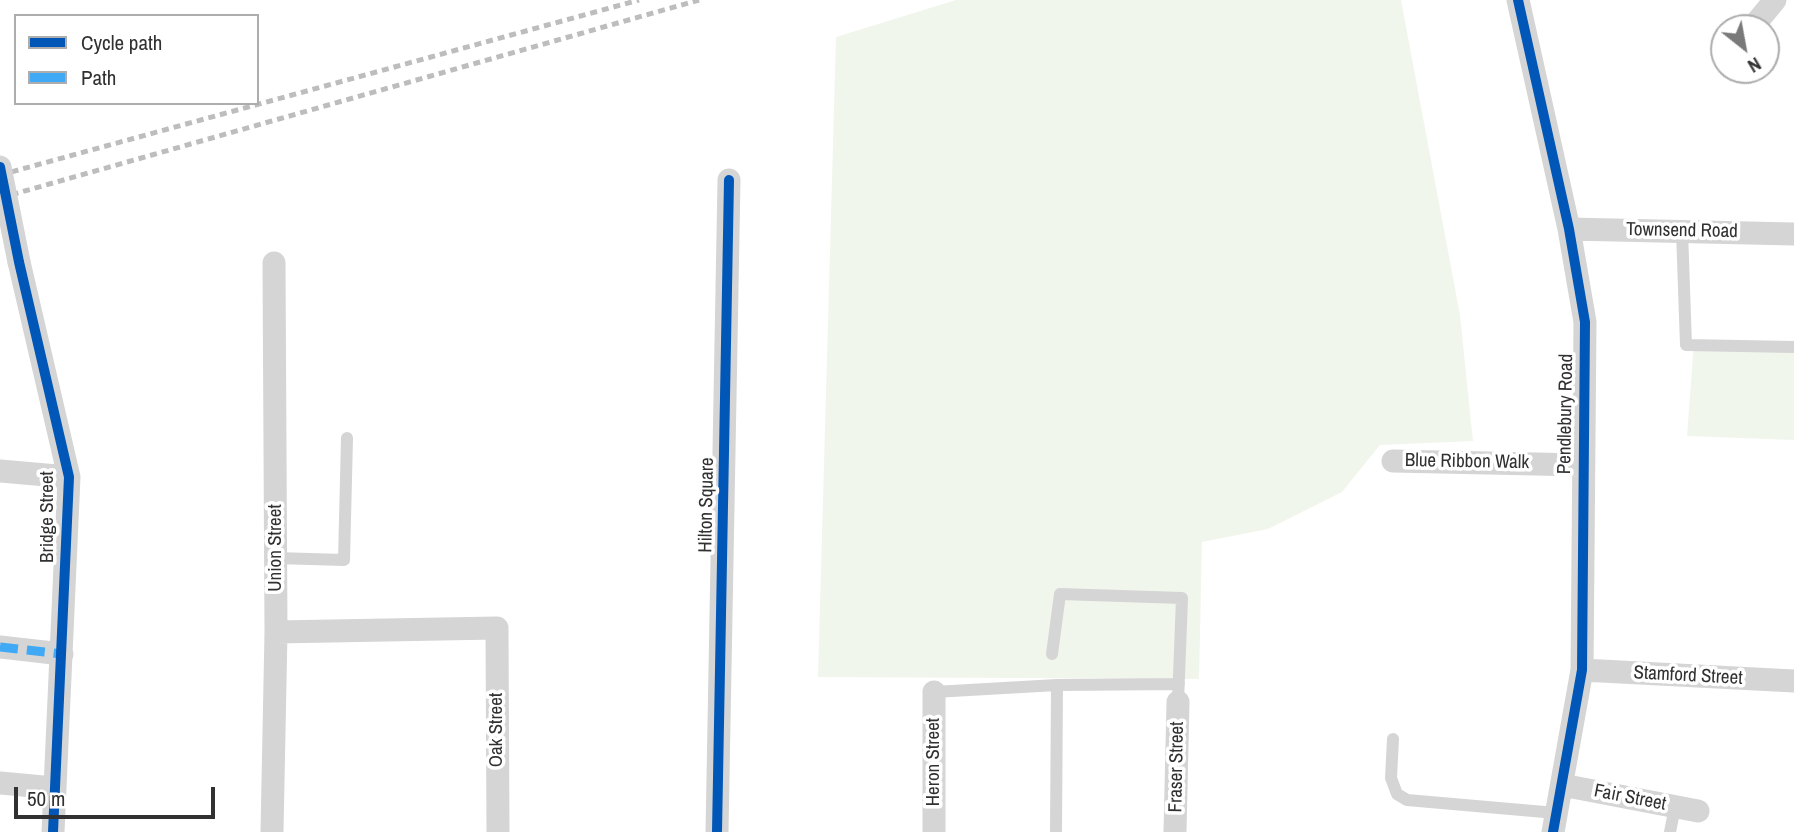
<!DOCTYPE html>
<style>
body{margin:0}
#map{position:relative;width:1794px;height:832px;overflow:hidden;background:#fff;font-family:"Archivo Narrow",sans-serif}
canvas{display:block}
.legend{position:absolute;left:14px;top:14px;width:245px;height:91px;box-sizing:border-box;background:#fff;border:2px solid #adadad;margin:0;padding:9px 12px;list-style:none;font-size:21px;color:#313131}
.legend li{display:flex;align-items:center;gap:14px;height:35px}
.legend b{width:35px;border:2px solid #adadad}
.north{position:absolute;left:1710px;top:14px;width:70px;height:70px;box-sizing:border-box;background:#fff;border:2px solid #adadad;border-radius:50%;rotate:149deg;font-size:19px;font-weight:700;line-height:28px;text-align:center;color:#313131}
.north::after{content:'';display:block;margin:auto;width:24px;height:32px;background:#797979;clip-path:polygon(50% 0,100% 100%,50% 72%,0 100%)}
.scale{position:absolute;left:14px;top:787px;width:201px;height:32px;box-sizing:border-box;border:4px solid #313131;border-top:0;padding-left:9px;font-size:21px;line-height:24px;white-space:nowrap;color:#313131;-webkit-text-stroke:5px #fff;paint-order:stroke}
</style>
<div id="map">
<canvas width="1794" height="832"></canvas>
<ul class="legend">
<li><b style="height:9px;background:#0057b8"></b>Cycle path</li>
<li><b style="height:9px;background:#3fa9f5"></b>Path</li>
</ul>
<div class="north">N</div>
<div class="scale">50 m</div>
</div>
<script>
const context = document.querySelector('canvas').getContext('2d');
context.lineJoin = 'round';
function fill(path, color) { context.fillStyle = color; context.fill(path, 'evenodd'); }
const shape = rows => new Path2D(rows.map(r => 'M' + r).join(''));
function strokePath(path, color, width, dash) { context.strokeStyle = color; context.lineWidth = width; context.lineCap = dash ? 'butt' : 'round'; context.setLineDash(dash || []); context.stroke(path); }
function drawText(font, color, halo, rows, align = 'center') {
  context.font = font + ' "Archivo Narrow",sans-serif'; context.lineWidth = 7; context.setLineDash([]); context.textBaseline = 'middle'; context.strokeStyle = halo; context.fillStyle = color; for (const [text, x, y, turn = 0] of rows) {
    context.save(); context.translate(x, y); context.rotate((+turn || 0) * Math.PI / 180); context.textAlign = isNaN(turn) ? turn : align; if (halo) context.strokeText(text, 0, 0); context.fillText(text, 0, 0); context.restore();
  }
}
fill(shape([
 [956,0,1401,0,1460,315,1473,441,1380,445,1342,492,1268,529,1202,542,1199,679,818,677,836,37],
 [1694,341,1794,348,1794,440,1687,436]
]), '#f1f6ed');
strokePath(shape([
 [1682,231,1686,345,1794,347],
 [276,558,344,560,347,438],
 [1052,654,1060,594,1182,598,1178,702],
 [934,692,1057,685],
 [1393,739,1391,778,1397,794,1407,800,1556,813],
 [1056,832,1057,685,1179,684],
 [1670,832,1675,807]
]), '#d5d5d5', 12);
strokePath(shape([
 [1518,0,1569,229,1585,322,1582,670,1553,832],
 [1752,28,1775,0],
 [1569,229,1794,234],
 [19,262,69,477,53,832],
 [1393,461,1583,465],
 [0,471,69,477],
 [276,632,497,628,498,832],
 [0,647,62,654],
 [1582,670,1794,681],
 [934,692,934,832],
 [0,783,54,788],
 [1562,785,1698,811],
 [272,832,276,632,274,263],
 [717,832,729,180],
 [1175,832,1178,702]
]), '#d5d5d5', 23);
strokePath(shape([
 [0,175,639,0],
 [0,198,699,0]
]), '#bdbdbd', 5, [7, 5]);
strokePath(shape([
 [0,167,19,262]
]), '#d5d5d5', 23);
strokePath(shape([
 [0,647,62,654]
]), '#3fa9f5', 9, [18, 9]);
strokePath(shape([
 [1518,0,1569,229,1585,322,1582,670,1553,832],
 [0,167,19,262,69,477,53,832],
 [717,832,729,180]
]), '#0057b8', 10);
drawText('19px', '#313131', '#fff', [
 ["Townsend Road",1682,231,1],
 ["Pendlebury Road",1566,414,-89],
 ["Blue Ribbon Walk",1467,462,1],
 ["Hilton Square",707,505,-89],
 ["Bridge Street",48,517,-90],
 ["Union Street",276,548,-90],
 ["Stamford Street",1688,676,3],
 ["Oak Street",497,730,-90],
 ["Heron Street",934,762,-90],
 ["Fraser Street",1177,767,-89],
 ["Fair Street",1630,798,11]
]);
</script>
